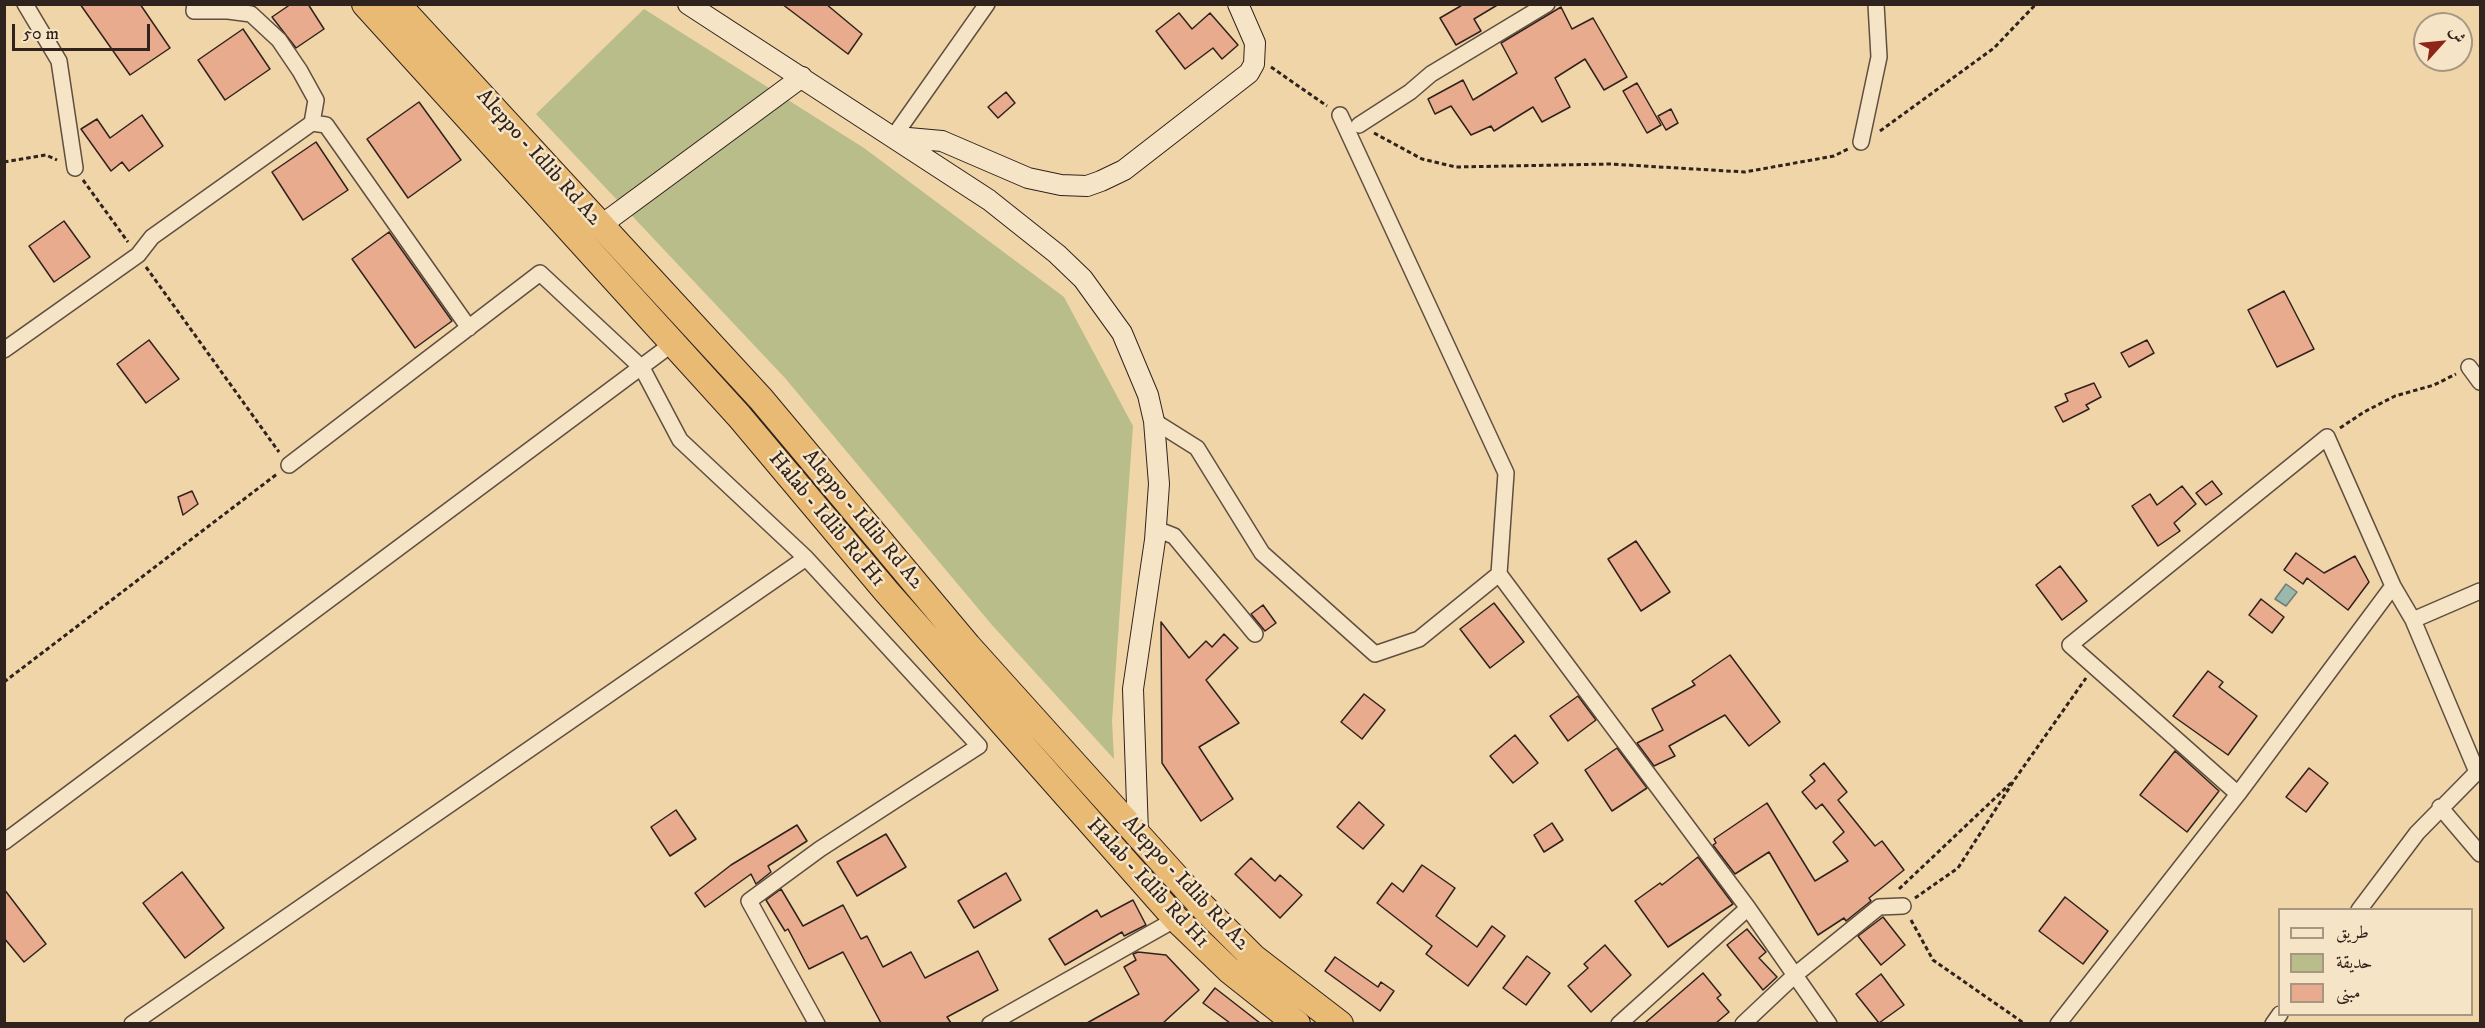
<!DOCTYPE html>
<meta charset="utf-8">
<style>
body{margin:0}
#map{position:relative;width:2485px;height:1028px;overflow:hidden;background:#f0d5a8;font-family:"IM FELL DW Pica",Amiri,serif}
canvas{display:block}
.frame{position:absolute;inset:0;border:6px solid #30221d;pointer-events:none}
.legend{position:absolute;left:2278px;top:908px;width:195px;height:108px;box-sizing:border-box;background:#f5e4c6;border:2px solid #a69682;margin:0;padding:8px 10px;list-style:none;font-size:18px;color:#30221d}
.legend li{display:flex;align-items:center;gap:12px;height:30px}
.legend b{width:30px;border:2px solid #a69682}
.north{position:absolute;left:2413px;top:12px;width:60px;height:60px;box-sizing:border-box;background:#f5e4c6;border:2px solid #a69682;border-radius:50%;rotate:63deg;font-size:16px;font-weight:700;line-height:24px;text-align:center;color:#30221d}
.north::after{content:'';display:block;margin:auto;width:21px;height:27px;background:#8f2418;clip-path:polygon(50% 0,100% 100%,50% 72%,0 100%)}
.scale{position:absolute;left:12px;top:24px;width:138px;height:27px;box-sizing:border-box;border:3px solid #30221d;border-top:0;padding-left:8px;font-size:18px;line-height:21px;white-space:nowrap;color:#30221d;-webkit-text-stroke:4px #f5e4c6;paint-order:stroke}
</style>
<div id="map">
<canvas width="2485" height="1028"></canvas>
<div class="frame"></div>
<ul class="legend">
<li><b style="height:8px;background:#f5e4c6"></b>طريق</li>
<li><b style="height:16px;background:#b8bd89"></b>حديقة</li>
<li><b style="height:16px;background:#e9ab8e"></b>مبنى</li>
</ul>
<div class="north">ش</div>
<div class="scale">50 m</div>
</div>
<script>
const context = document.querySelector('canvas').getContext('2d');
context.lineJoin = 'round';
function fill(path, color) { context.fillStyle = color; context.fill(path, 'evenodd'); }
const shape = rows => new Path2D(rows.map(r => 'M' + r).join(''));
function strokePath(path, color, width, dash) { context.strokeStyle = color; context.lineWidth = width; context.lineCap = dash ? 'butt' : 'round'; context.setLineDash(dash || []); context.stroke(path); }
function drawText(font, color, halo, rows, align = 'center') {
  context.font = font + ' "IM FELL DW Pica",serif'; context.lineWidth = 5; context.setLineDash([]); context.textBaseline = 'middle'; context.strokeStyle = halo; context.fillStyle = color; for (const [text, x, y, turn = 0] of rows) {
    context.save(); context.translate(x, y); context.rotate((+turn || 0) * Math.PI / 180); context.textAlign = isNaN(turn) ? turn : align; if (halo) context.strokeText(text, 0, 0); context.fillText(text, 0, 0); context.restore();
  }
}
fill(shape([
 [644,9,864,148,1064,297,1133,426,1112,721,1114,759,992,625,785,378,536,114]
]), '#b8bd89');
const water = shape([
 [2286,584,2297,592,2286,606,2275,599,2286,584]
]);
fill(water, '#9ab8ac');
strokePath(water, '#707c73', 1.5);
const building = shape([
 [80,4,140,4,170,48,130,75,80,4],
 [291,4,308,4,324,29,296,48,272,17,291,4],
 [782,4,826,4,862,34,848,54,782,4],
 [1464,4,1499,4,1474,19,1481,31,1456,45,1440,18,1464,4],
 [1561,7,1572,29,1593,18,1627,77,1604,90,1585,59,1555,78,1570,107,1542,122,1533,107,1494,131,1491,126,1471,135,1451,106,1435,114,1428,99,1463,80,1473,100,1517,73,1501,43,1561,7],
 [1179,13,1192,29,1210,13,1238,45,1222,59,1213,48,1185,69,1156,31,1179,13],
 [243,29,270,69,225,100,198,60,243,29],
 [1637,83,1661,125,1647,133,1623,91,1637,83],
 [1006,92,1015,103,998,118,988,107,1006,92],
 [419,102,461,160,408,198,367,139,419,102],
 [1671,109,1678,123,1666,130,1658,116,1671,109],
 [142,115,163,146,129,171,122,162,111,171,81,129,97,119,110,138,142,115],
 [316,142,348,190,303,220,272,172,316,142],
 [64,221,90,257,54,282,29,246,64,221],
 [389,232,452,321,415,348,352,259,389,232],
 [2284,291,2314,349,2277,367,2248,310,2284,291],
 [149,340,179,379,146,403,117,364,149,340],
 [2147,340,2154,353,2129,367,2121,353,2147,340],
 [2094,383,2101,397,2086,405,2089,409,2063,422,2055,407,2068,401,2065,394,2094,383],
 [2212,481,2222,494,2206,505,2196,493,2212,481],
 [2182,486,2196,504,2174,523,2180,531,2158,546,2132,506,2150,494,2157,505,2182,486],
 [192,491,198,504,183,515,178,497,192,491],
 [1636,541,1670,592,1641,611,1608,559,1636,541],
 [2296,553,2324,573,2355,556,2369,582,2348,610,2307,578,2303,584,2284,570,2296,553],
 [2060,566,2087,601,2062,620,2036,585,2060,566],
 [2261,599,2284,617,2272,633,2249,615,2261,599],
 [1494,603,1524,642,1490,668,1460,629,1494,603],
 [1263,605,1276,623,1265,631,1251,614,1263,605],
 [1161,622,1189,658,1206,641,1212,647,1224,634,1238,648,1206,680,1239,723,1199,747,1233,799,1201,821,1162,763,1161,622],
 [1730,655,1780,722,1749,746,1725,715,1669,746,1675,756,1654,766,1637,743,1663,730,1652,709,1695,685,1692,681,1730,655],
 [2208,671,2223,682,2219,687,2257,716,2228,755,2173,716,2208,671],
 [1364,694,1385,710,1362,739,1341,722,1364,694],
 [1578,696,1596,720,1568,741,1550,716,1578,696],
 [1515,735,1538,763,1513,783,1490,756,1515,735],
 [1617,748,1647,788,1612,811,1585,770,1617,748],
 [2175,751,2219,791,2187,832,2140,795,2175,751],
 [1824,763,1847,792,1838,800,1875,846,1882,841,1904,870,1869,898,1871,901,1846,921,1844,918,1818,935,1769,852,1735,874,1713,845,1716,843,1714,839,1767,803,1815,881,1848,861,1833,842,1844,832,1822,804,1816,809,1802,792,1815,781,1810,775,1824,763],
 [2309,768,2328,783,2306,812,2286,797,2309,768],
 [1359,802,1384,825,1363,849,1337,827,1359,802],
 [676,810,696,839,670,856,651,827,676,810],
 [1552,823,1563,840,1544,852,1534,835,1552,823],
 [797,825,807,841,768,866,771,872,756,884,751,874,705,907,695,893,731,865,797,825],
 [886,834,906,867,857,896,837,862,886,834],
 [1698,857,1733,904,1668,947,1635,901,1660,883,1662,885,1698,857],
 [1251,858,1275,881,1280,875,1302,895,1280,918,1235,874,1251,858],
 [1422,865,1455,888,1436,916,1477,947,1492,926,1505,936,1468,986,1426,954,1432,946,1377,903,1392,883,1403,892,1422,865],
 [182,872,224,928,185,958,143,903,182,872],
 [1006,873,1021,900,974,928,958,901,1006,873],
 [4,889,46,944,24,962,4,938,4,889],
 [781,889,803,926,843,905,861,939,867,936,883,967,911,952,925,978,978,951,998,990,947,1017,951,1023,881,1023,843,952,809,969,788,929,785,931,766,900,781,889],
 [2065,897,2108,931,2083,964,2039,931,2065,897],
 [1133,900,1146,925,1124,936,1122,932,1065,965,1049,939,1097,910,1101,917,1133,900],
 [1883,917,1905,945,1881,965,1858,936,1883,917],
 [1747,929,1766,952,1759,958,1777,977,1763,990,1727,945,1747,929],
 [1605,945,1631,975,1591,1012,1568,986,1588,968,1584,964,1605,945],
 [1138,952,1166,955,1199,990,1163,1023,1087,1023,1139,994,1124,967,1136,960,1133,954,1138,952],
 [1527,956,1550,973,1526,1005,1503,988,1527,956],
 [1335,957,1378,987,1381,982,1394,991,1380,1011,1325,971,1335,957],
 [1703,973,1721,995,1717,998,1729,1012,1716,1023,1645,1023,1703,973],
 [1881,974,1904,1005,1879,1023,1856,994,1881,974],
 [1215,988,1260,1023,1230,1023,1203,1003,1215,988]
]);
fill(building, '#e9ab8e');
strokePath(building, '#30221d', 1.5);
const street = shape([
 [25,4,59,61,75,168],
 [195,4,194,11,228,11,251,14,279,40,300,71,316,100,312,123],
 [1359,125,1410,92,1431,74,1547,4],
 [894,136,987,4],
 [1861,142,1879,57,1876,4],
 [4,350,138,255,152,237,312,123,326,125,469,328],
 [2469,367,2480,382],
 [1154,421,1197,448,1262,553,1375,654,1419,639,1499,574,1506,473,1340,115],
 [289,465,540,273,642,368,680,440,806,558,979,746,820,849,749,901,817,1024],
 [1156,529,1174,536,1255,634],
 [1499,574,1748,908,1829,1024],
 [2413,620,2480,591],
 [2238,794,2070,645,2327,437,2393,586,2413,620,2477,772],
 [2440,807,2480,854],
 [4,842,672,344],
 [2359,910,2417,833,2480,769],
 [132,1024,806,558],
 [990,1024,1176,919],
 [1619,1024,1748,908],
 [1743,1024,1795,975,1879,907,1903,906],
 [2058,1024,2238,794,2393,586],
 [2273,1024,2280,1014]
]);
const secondary = shape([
 [688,4,989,200,1057,254,1083,279,1122,333,1148,395,1154,421,1159,484,1155,540,1133,689,1138,833],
 [897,137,942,141,1028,178,1061,185,1087,186,1101,181,1124,170,1249,73,1254,64,1255,43,1238,4],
 [600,226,802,77]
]);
const highway = shape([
 [365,4,739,416,886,591,1176,919,1229,970,1297,1024],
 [397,4,761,399,968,646,1203,907,1253,957,1340,1024]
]);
strokePath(street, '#604f40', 18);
strokePath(secondary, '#30221d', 22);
strokePath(highway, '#30221d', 28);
strokePath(shape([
 [1271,67,1327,106],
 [1880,131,1994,48,2036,4],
 [1374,133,1422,159,1456,167,1610,164,1745,172,1834,156,1848,149],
 [4,162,46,155,57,160],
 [83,180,128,242],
 [146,267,279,452],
 [2340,428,2364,412,2395,396,2434,385,2456,374],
 [4,682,277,474],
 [1899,889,2012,782],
 [1915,898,1958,868,2015,779,2086,678],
 [1911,920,1933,960,2025,1024]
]), '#30221d', 3, [4.5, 3]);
strokePath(street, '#f5e4c6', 15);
strokePath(secondary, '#f5e4c6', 20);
strokePath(highway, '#e8ba74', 26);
drawText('21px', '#30221d', '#f5e4c6', [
 ["Aleppo - Idlib Rd A2",538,158,48],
 ["Halab - Idlib Rd H1",826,520,50],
 ["Aleppo - Idlib Rd A2",862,520,50],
 ["Halab - Idlib Rd H1",1147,884,47],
 ["Aleppo - Idlib Rd A2",1185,884,47]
]);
</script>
